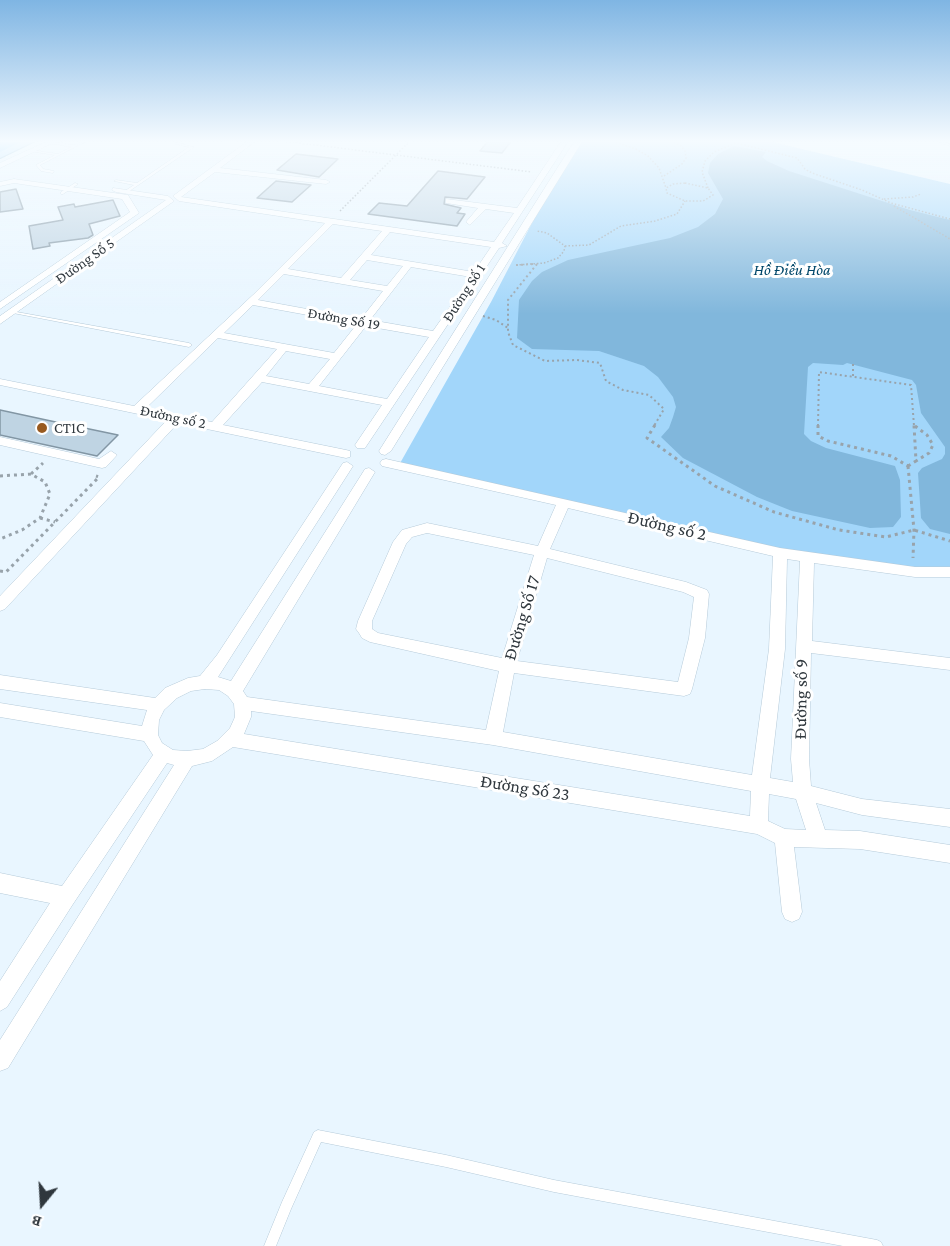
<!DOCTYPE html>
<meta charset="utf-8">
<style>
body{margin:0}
#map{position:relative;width:950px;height:1246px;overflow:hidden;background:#e9f6ff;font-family:"Crimson Pro",serif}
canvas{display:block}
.north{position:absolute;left:12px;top:1174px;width:60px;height:60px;-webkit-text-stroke:4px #fff;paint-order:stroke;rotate:198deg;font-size:16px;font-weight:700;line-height:24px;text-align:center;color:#2f373d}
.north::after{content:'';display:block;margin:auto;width:21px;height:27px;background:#2f373d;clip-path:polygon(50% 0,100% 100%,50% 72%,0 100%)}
</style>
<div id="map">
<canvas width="950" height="1246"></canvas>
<div class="north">B</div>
</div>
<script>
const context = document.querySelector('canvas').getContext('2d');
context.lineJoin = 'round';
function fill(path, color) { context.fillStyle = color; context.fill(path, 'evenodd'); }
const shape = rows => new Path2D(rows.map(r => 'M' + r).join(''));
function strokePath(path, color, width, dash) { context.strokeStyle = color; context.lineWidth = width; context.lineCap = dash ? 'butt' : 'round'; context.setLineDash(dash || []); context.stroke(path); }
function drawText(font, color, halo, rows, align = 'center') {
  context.font = font + ' "Crimson Pro",serif'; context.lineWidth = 6; context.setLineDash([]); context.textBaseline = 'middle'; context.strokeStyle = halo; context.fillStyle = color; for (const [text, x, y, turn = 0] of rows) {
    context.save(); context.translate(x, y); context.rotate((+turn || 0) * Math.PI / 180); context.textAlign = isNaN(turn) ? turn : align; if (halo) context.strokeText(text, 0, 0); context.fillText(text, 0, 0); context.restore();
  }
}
fill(shape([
 [575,140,764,140,950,184,950,570,915,570,780,551,399,465,491,302]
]), '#a2d6fa');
fill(shape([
 [734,146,766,152,762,157,767,161,789,171,910,210,950,220,950,534,930,529,921,518,918,473,922,468,942,459,945,454,945,447,921,413,916,385,912,380,847,363,843,365,813,363,808,367,804,434,811,441,826,448,895,466,900,480,901,517,893,527,870,528,792,511,757,497,683,458,661,437,669,428,673,417,676,407,673,397,658,377,644,366,599,351,532,349,517,338,519,300,532,281,542,272,568,260,670,238,698,227,715,214,723,199,708,173,710,163,718,154]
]), '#81b7dc');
const building = shape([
 [489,140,512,140,502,153,480,151,489,140],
 [296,154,338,159,319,177,277,170,296,154],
 [438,171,485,177,467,199,445,197,444,204,461,208,457,213,465,214,457,226,368,214,379,203,407,206,438,171],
 [276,181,311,185,292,202,257,198,276,181],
 [16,189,23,209,0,212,0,192,16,189],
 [113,200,120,216,89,224,93,235,88,238,49,243,50,246,33,249,29,226,63,220,58,207,74,204,75,207,113,200],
 [0,410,51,421,118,435,97,456,0,435,0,410]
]);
fill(building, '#bfd4e3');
strokePath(building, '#8296a4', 1.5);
const service = shape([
 [85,140,89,140,40,165,43,169,54,171,53,173,41,171,36,165,55,155,29,151,31,150,58,154,71,147,49,143,48,141,74,145,85,140],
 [948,140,950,140,950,141,945,143,950,144,950,146,939,143,948,140],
 [175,142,194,147,128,192,125,191,134,185,114,181,116,180,137,183,189,147,175,144,175,142],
 [75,183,78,184,63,194,61,194,61,192,75,183],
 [11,311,189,343,192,345,189,347,13,313,11,312,11,311],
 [318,1130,446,1155,554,1180,877,1240,881,1242,883,1246,843,1246,554,1192,446,1167,321,1142,291,1209,276,1246,264,1246,282,1202,314,1132,318,1130]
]);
const minor = shape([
 [50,140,59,140,0,168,0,163,50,140],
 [249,140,257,140,220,168,326,180,330,182,326,184,215,172,181,197,494,242,514,213,486,209,470,225,466,222,478,208,446,203,446,199,517,208,562,140,569,140,502,243,507,246,499,248,365,448,357,448,355,445,382,405,262,382,223,425,346,450,350,451,350,457,346,458,178,423,5,609,0,611,0,596,167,420,0,385,0,379,134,406,254,294,325,223,179,201,173,196,249,140],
 [333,224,382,231,341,278,288,269,333,224],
 [390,232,491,247,474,272,371,255,390,232],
 [367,260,403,266,387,286,350,280,367,260],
 [411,267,471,277,433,331,370,320,411,267],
 [284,274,383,291,361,319,258,300,284,274],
 [253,305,357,324,334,353,224,333,253,305],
 [366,326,429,337,387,399,319,386,366,326],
 [218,338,277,349,212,422,145,409,218,338],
 [286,351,330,359,309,384,266,376,286,351],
 [575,140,583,140,391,451,385,455,381,454,379,451,575,140],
 [14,179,128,195,139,213,0,309,0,302,130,212,122,199,14,183,0,186,0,182,14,179],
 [113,188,168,196,174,201,0,324,0,316,166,200,116,192,112,190,113,188],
 [0,437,99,459,111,451,117,455,106,467,102,468,0,445,0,437],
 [386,459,780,548,915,567,950,567,950,577,915,577,814,563,812,641,950,658,950,670,811,653,809,759,811,786,862,799,950,809,950,827,862,815,816,803,825,830,860,831,950,845,950,863,860,849,794,847,802,912,799,919,792,922,785,919,782,912,775,843,757,834,233,747,212,761,192,766,8,1068,0,1071,0,1040,174,765,167,763,73,904,7,1007,0,1011,0,981,50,903,0,893,0,873,62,886,153,755,144,741,0,717,0,703,142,726,147,710,0,689,0,675,155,698,165,688,188,678,200,676,217,655,343,463,347,462,353,466,218,677,231,681,365,469,369,468,375,472,243,691,247,697,486,730,499,671,370,642,362,638,359,633,356,629,358,621,393,542,402,530,427,523,538,546,556,505,382,466,380,463,382,460,386,459],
 [568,508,773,556,769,649,752,775,503,732,514,673,684,696,690,694,692,689,705,638,709,594,707,590,686,582,550,549,568,508],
 [427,533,534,555,502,658,378,633,372,629,372,621,406,544,412,537,427,533],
 [547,558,683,592,694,597,689,638,678,682,517,661,547,558],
 [787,559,800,561,791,759,793,782,770,778,785,649,787,559],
 [205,689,219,690,228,696,234,704,235,717,230,728,217,741,203,749,187,751,173,750,162,743,158,735,159,720,164,710,177,698,191,691,205,689],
 [251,711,493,745,751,791,750,816,244,734,251,717,251,711],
 [769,794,796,799,806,830,785,829,768,821,769,794]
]);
const primary = shape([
 [23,140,37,140,0,158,0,150,23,140]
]);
const motorway = shape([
 [8,140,25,140,0,152,0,143,8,140]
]);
strokePath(service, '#b5cad9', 1);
strokePath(minor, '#b5cad9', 1);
strokePath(primary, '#498fba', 2);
strokePath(motorway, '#498fba', 2);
strokePath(shape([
 [218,140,234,141],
 [275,140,532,172],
 [609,140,636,149,648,156,659,168,666,188],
 [664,176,682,164,686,158,685,151,680,145,669,140],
 [685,183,708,188,713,195,703,201,685,201,667,193,666,188,673,184,685,183],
 [708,188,702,172,705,161,714,152,736,143,797,158,805,169,812,173,862,190,891,203,950,219],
 [884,199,913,197,921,194],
 [894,206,950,239],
 [340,211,411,140],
 [565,246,589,245,621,226,655,221,677,214,685,201],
 [516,265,544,263,558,258,564,251,565,246,547,233,537,231]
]), '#98a3ab', 1.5, [1.5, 2]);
strokePath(shape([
 [537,264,508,300,508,332,513,345,545,361,577,360,600,363,606,381,623,390,649,395,664,409,654,426],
 [516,265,535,264],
 [483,316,496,320,508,328],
 [853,364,853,376],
 [818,426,819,372,911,385,914,426]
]), '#98a3ab', 2, [2, 3]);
strokePath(shape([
 [655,425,647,438,715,486,774,512,839,530,886,537,914,530,950,541],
 [818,425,818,436,828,441,891,456,908,466],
 [915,426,927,435,933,445,929,453,916,461],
 [908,466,914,530,913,558],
 [908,466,916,461,914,425],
 [31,474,43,463],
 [0,476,31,474,45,482,50,494,40,518,22,530,0,539],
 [40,518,55,522],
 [0,571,6,572,99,477,96,476]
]), '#98a3ab', 3, [3, 4]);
fill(service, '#fff');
fill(minor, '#fff');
fill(primary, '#9ad8fe');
fill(motorway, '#57befe');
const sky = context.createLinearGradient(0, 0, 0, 314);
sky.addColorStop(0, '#7fb5e3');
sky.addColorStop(0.45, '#f5fbff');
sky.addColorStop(1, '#f5fbff00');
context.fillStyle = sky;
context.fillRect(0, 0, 950, 314);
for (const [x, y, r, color] of [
 [42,428,6,"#985a20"]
]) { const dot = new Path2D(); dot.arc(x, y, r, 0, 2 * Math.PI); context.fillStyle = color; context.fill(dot); strokePath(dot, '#fff', 2); }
drawText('15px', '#2f373d', '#fff', [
 ["Đường Số 5",85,261,-35],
 ["Đường Số 1",464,293,-57],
 ["Đường Số 19",344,319,10],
 ["Đường số 2",173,417,12]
]);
drawText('15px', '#2f373d', '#fff', [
 ["CT1C",54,428]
], 'left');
drawText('italic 16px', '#00476a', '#fff', [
 ["Hồ Điều Hòa",792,270]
]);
drawText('18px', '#2f373d', '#fff', [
 ["Đường số 2",667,526,13],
 ["Đường Số 17",522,618,-73],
 ["Đường số 9",801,699,-89],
 ["Đường Số 23",525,788,9]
]);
</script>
